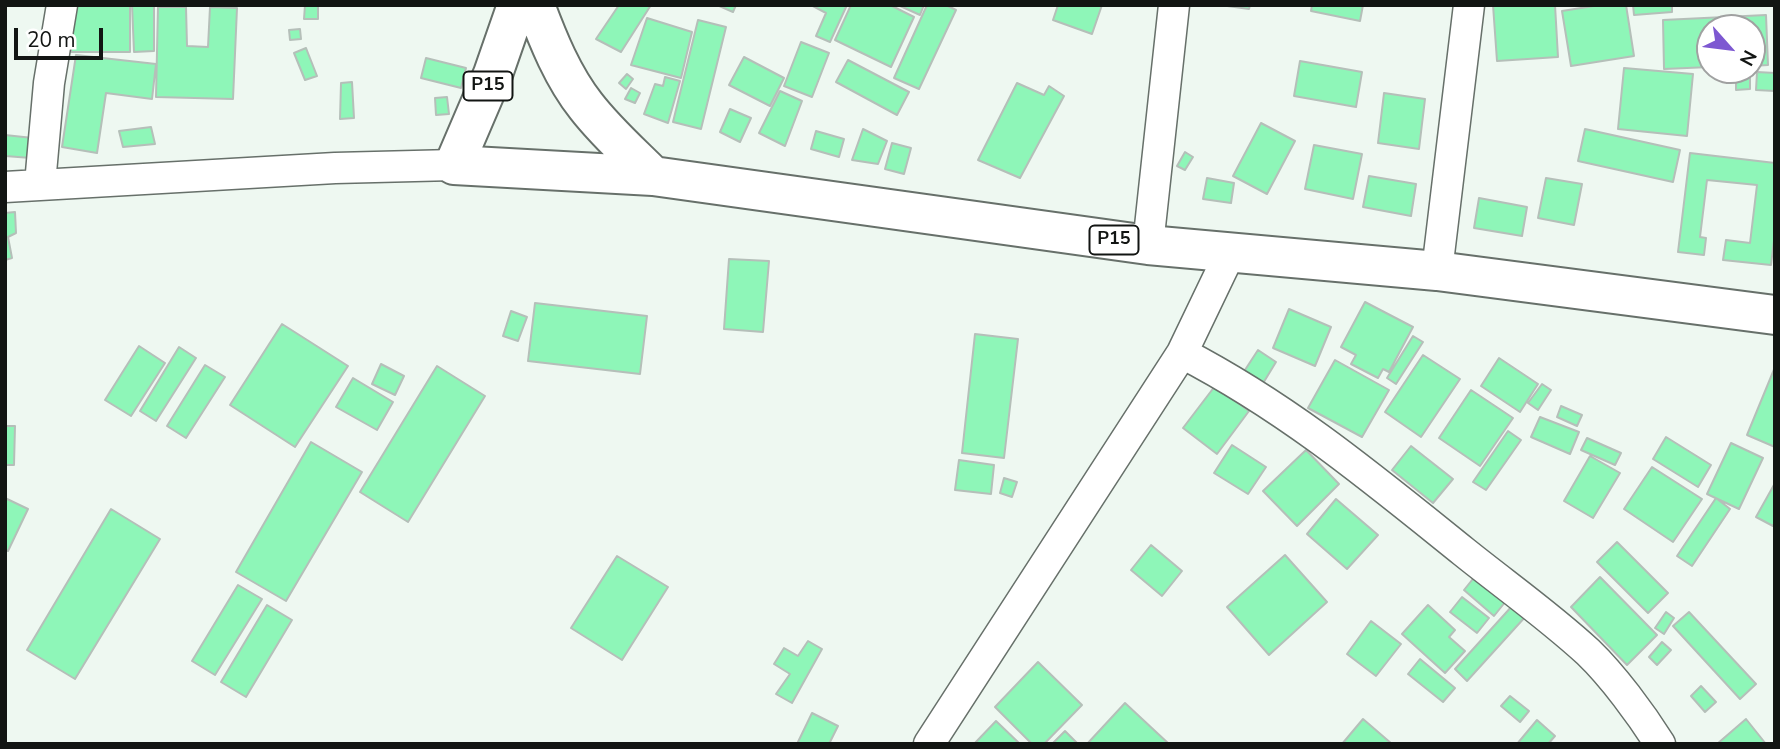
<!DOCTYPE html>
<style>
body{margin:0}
#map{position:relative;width:1780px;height:749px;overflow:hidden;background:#eef8f1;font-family:"Nunito Sans",sans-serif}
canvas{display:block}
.frame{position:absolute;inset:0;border:7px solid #121513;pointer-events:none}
.north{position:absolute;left:1696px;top:14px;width:70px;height:70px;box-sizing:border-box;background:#fff;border:2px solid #a0a1a1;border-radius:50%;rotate:118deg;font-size:19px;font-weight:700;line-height:28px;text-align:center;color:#121513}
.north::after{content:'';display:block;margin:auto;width:24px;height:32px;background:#7d58d1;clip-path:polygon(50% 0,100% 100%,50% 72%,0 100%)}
.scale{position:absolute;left:14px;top:28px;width:89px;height:32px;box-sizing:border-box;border:4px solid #121513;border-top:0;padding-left:9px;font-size:21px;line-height:24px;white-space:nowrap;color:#121513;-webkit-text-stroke:5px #fff;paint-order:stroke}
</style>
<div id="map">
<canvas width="1780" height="749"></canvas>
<div class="frame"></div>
<div class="north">N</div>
<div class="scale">20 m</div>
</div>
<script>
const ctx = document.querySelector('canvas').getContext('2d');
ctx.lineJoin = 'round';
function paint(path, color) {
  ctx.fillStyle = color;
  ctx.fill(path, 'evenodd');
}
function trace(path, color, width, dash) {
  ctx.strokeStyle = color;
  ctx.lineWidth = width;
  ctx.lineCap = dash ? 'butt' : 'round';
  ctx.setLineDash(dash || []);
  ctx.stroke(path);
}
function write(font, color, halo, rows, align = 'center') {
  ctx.font = font + ' "Nunito Sans",sans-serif';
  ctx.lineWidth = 5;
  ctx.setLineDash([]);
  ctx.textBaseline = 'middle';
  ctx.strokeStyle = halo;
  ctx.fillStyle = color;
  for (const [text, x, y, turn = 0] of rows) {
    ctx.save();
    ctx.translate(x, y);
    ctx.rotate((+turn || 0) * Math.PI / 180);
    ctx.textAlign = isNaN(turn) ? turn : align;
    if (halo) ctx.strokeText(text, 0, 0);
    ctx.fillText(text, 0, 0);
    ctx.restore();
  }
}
const building = new Path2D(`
 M70,5h60v47h-59z
 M132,5h22v46l-20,1z
 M305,5h13v14h-14z
 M619,5h32l-30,47 -25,-13z
 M717,5h19l-3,7z
 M811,5h36l-17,37 -14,-6 10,-23z
 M851,5h39l24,12 -23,50 -56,-27z
 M898,5h26l-4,10z
 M927,5h19l10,5 -37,79 -25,-11z
 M1058,5h44l-10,29 -39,-14z
 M1220,5h30l-1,4z
 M1312,5h51l-3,16 -49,-10z
 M1493,5h62l3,52 -61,4z
 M1600,5h26l8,51 -63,10 -9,-55z
 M1633,5h39v7l-38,3z
 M158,7h28l1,39 21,1 2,-40 27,1 -4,91 -77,-2z
 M1766,15l2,50 -16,1v-38h-42v39l-46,2 -1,-49z
 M647,18l45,14 -11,46 -50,-13z
 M698,20l28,7 -25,102 -28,-7z
 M300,29l1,10 -11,1 -1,-10z
 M801,42l28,11 -17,44 -28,-11z
 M306,48l11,28 -12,4 -11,-27z
 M76,55l80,9 -4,35 -46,-6 -9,60 -35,-6z
 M744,57l40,21 -14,28 -41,-21z
 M426,58l40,10 -5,20 -40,-10z
 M848,60l61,32 -12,23 -61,-33z
 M1300,61l62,11 -6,35 -62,-11z
 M1624,68l69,6 -6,62 -69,-7z
 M1736,70h14v19l-14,1z
 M1757,72l18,1v18l-19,-1z
 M627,74l6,5 -7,10 -7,-6z
 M665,77l15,4 -12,42 -24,-9 11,-30 8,2z
 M352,82l2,36 -14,1 1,-36z
 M1017,83l27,12 5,-9 15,10 -44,82 -42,-18z
 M631,88l9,5 -5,10 -10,-4z
 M780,91l22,10 -17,45 -26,-13z
 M1384,93l41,6 -6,50 -41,-6z
 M447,97l2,17 -13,1 -1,-17z
 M730,109l21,9 -11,24 -20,-10z
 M1261,123l34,18 -28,53 -34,-18z
 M151,127l4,17 -32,3 -4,-16z
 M863,129l24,12 -9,23 -26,-4z
 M1585,129l95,21 -7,32 -95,-21z
 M816,131l28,8 -5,18 -28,-8z
 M5,135l28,3 -2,20 -26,-2z
 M892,143l19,5 -7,26 -19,-5z
 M1314,145l48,9 -9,45 -48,-10z
 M1185,152l8,5 -8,13 -8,-4z
 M1690,153l85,10v69l-4,33 -48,-5 3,-20 24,3 7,-58 -50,-5 -7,57 6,1 -2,17 -26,-3z
 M1369,176l47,8 -5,32 -48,-9z
 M1207,178l27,5 -3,20 -28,-4z
 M1546,178l36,6 -8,41 -36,-7z
 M1479,198l48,9 -5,29 -48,-8z
 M15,212l1,21 -8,4 4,21 -7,2v-47z
 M729,259l40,2 -6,71 -39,-3z
 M1365,302l48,25 -24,45 -6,-3 -5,9 -27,-14 5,-9 -15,-8z
 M535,303l112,13 -7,58 -112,-13z
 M1289,309l42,18 -16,39 -42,-18z
 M511,311l16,6 -9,24 -15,-5z
 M282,324l66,42 -53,81 -65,-42z
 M975,334l43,5 -14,119 -42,-5z
 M1413,336l10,6 -27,42 -9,-6z
 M139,346l26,17 -34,53 -26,-16z
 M179,347l17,11 -40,63 -16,-10z
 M1258,350l18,12 -14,23 -19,-12z
 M1423,355l37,24 -39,58 -36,-25z
 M1499,358l39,26 -18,28 -39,-26z
 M1335,360l54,30 -27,47 -54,-29z
 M381,364l23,12 -9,19 -23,-11z
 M205,365l20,12 -39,61 -19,-12z
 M437,366l48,30 -77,126 -48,-30z
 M1775,367v80l-28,-12z
 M353,378l40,24 -16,28 -41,-23z
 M1542,384l9,6 -13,20 -10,-7z
 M1215,386l34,25 -32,43 -34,-26z
 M1471,390l42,28 -33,48 -41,-28z
 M1561,406l21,9 -5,11 -20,-9z
 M1540,417l39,15 -9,22 -39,-17z
 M5,426h10l-1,39h-9z
 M1508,431l13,9 -35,50 -13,-8z
 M1666,437l45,28 -13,22 -45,-28z
 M1587,438l34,15 -6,12 -34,-15z
 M311,442l51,30 -76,129 -50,-29z
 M1731,443l32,15 -24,51 -32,-15z
 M1232,445l34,22 -18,27 -34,-21z
 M1411,446l42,33 -20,24 -41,-33z
 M1306,450l33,34 -42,42 -34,-35z
 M1590,456l30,17 -27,45 -29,-17z
 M959,460l35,5 -3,29 -36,-4z
 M1652,467l50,32 -29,43 -49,-33z
 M1004,478l13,4 -5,15 -12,-4z
 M1775,483v39l-2,4 -17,-9z
 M5,498l23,11 -20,42 -3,-1z
 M1716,498l14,11 -38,57 -15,-10z
 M1336,499l42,36 -31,34 -40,-35z
 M111,509l49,30 -85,140 -48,-29z
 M1617,542l51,51 -20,20 -51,-51z
 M1151,545l31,26 -20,25 -31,-26z
 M1285,555l42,47 -58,53 -42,-48z
 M617,556l51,31 -46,73 -51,-32z
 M1476,575l30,26 -12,15 -30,-26z
 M1600,577l57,58 -30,30 -56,-58z
 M238,585l24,14 -47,76 -23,-14z
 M1462,597l27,21 -12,15 -27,-21z
 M267,605l25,15 -46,77 -25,-15z
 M1428,605l27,25 -6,7 16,14 -20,22 -43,-39z
 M1513,605l13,11 -59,65 -12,-12z
 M1666,612l8,6 -10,16 -9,-6z
 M1689,612l67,72 -16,15 -67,-73z
 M1371,621l30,23 -25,32 -29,-22z
 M808,641l14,8 -30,54 -16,-9 14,-20 -16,-10 10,-16 14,8z
 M1662,642l9,8 -14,15 -8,-8z
 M1420,659l35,29 -12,14 -35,-28z
 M1038,662l44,43 -38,39h-12l-37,-37z
 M1701,686l15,16 -11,10 -14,-16z
 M1510,696l19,15 -9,11 -19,-16z
 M1125,703l44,41h-82z
 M812,713l26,13 -9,18h-32z
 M1363,719l29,25h-50z
 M1746,719l20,25h-49z
 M1537,720l18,16 -7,8h-31z
 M996,721l24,23h-46z
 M1065,731l13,13h-26z`);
paint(building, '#8ef6b8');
trace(building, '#b5bfb9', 2);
const minor = new Path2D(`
 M40,184l9,-101 13,-78
 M5,187l330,-19 119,-3
 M1148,245l26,-240
 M1437,271l32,-266
 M1182,353c106,55 190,125 282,199 41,33 85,64 124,100 25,24 53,62 72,92
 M929,744l253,-391 49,-102`);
const major = new Path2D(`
 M517,5l-24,69 -39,91 199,11 495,69 289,26 338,44
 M535,5c13,35 28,72 51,101 20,26 44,47 67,70`);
trace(minor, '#67706a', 33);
trace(major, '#67706a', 42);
trace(minor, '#fff', 30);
trace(major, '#fff', 38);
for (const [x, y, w] of [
 [488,86,49],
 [1114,240,49]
]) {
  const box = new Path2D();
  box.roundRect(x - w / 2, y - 14.5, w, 29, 5);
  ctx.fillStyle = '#fff';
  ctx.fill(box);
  trace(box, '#121513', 2);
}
write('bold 18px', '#121513', null, [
 ["P15",488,86],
 ["P15",1114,240]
]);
</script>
